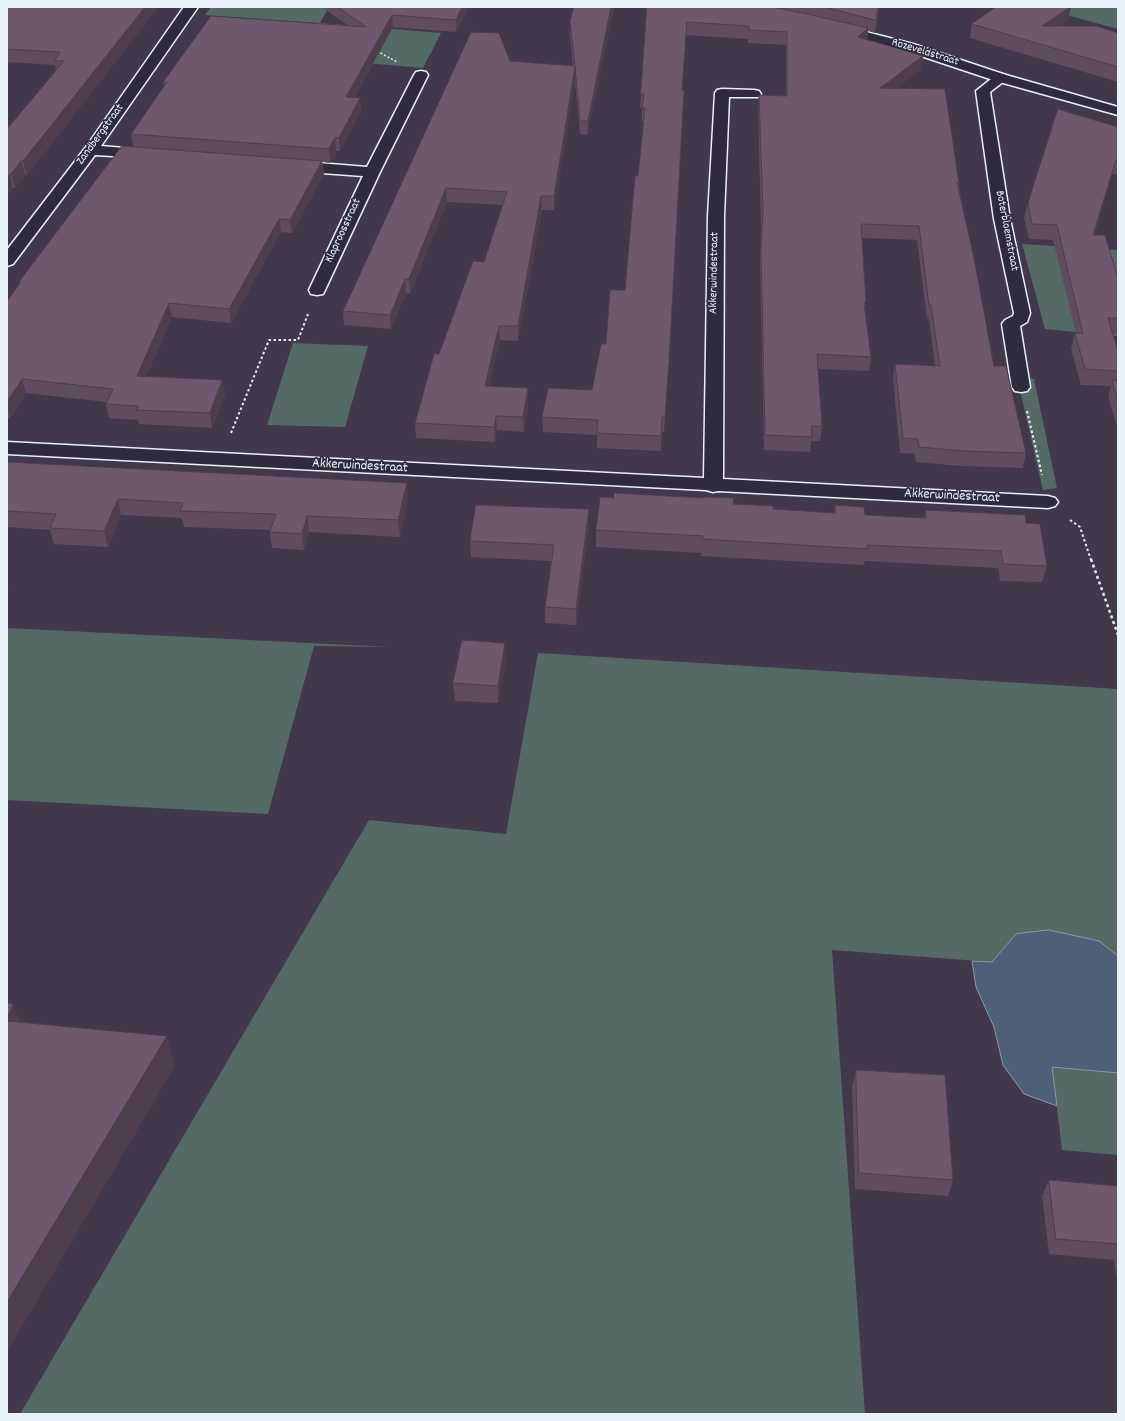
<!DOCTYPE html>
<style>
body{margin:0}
#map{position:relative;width:1125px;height:1421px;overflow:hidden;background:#42384b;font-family:Dekko,sans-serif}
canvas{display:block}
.frame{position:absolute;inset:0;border:8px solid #e8f1f8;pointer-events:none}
</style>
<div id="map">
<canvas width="1125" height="1421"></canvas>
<div class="frame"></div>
</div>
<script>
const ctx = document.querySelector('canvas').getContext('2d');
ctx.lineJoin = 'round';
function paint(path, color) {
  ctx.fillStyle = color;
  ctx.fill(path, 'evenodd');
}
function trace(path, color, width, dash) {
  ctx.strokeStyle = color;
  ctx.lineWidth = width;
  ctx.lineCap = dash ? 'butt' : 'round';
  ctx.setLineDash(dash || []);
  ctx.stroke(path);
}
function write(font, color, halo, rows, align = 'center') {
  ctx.font = font + ' Dekko,sans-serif';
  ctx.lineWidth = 3.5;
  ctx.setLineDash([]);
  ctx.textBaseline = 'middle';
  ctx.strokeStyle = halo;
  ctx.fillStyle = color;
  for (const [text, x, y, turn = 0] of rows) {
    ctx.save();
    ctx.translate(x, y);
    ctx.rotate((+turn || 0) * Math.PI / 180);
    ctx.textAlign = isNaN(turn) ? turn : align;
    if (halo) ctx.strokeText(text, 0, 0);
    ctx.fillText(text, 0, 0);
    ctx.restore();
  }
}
paint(new Path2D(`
 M211,7h118l-9,16 -115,-8z
 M1037,7h81v22z
 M320,23l121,10 -18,35 -127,-11z
 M1022,244l96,6v86l-73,-7z
 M293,343l75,3 -23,81 -78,-2z
 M1017,377l17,2 23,109 -14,2z
 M7,628l383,19 -76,-1 -46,168 -261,-14z
 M538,653l580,36v267l-19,-15 -83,-7 -24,28 -160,-12 33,464h-845l349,-594 137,14z
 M1052,1067l66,6v82l-56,-5z`), '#556a65');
const water = new Path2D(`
 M1049,930l50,11 19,15v117l-66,-6 5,39 -33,-12 -21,-29 -9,-38 -18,-40 -4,-26 20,1 24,-28z`);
paint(water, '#4d6077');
trace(water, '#8b9aab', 1);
const street = new Path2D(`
 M184,7h14l-97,139 47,4 5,1 2,3 -2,3 -5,1 -53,-3 -82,109 -6,2v-16l79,-103z
 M421,71l5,1 2,3 -48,97 -55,118 -2,4 -6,1 -6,-1 -2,-4 54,-114 -69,-5 -5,-2 -3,-3 3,-3 5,-2 73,6 47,-92 2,-3z
 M1001,74l5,1 2,3 -18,14 20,127 20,94 -3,9 -7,4 10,61 -3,4 -6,1 -6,-1 -3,-4 -10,-63 3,-4 8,-4 1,-3 -20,-94 -18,-128 20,-16z
 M722,89l32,1 5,1 2,3 -2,3h-30l-5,119 -1,263 325,17 7,2 3,4 -3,4 -7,2 -330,-17 -5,1 -7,-2 -699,-36v-12l697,36 4,-262 7,-123 2,-3z`);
const secondary = new Path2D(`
 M839,25l74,19 93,31 112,32v8l-122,-34 -93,-31 -69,-18 -2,-3 2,-3z`);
trace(street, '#e8f1f8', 3);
trace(secondary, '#e8f1f8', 3);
trace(new Path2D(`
 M377,51l20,11`), '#e8f1f8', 1.5, [2, 2]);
trace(new Path2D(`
 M1027,411l15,64
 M231,433l38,-93h29l10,-26
 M1070,520l10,7 11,33`), '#e8f1f8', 2, [2.5, 2.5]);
trace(new Path2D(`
 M1091,559l27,76`), '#e8f1f8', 2.5, [3, 3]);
paint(street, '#2f2a3d');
paint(secondary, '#2f2a3d');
paint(new Path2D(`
 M7,7h151l-131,168h-2l-10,13h-2l-6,8v-67l49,-59 -1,-5 -48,-3z
 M160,7h12v1z
 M322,7h147l-13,25 -63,-5 -39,71h6l1,13 -21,40h-4l-6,12 -8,-1 2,12 -32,59 -11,-1 -50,91 -59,-6 -26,60 76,3 3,15 -13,33 -73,-4 -1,-4 -29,-2 -3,-14 1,-2 -81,-9 -16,25h-3v-117l13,-17 -1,-2 114,-136 -2,-12 33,-48 -1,-4 184,-57z
 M614,7l-27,128 -7,-1 -5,-53 -21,129h-12l-24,131 -18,-1 -11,46 39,2v15l-4,29 -27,-2 -2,12 -79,-4 -1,-15 24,-69 45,-92 19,-57 -56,-3 -37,92 -4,-1 -15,36 -47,-4 -1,-14 167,-250 63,5 -3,-32v-13z
 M647,7h232l-4,26 -7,-2 -1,9 56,16 -2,14 -25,18 63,95v4l35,179 32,87 -3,15 -62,-2 -45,-4 -1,-8 -15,-1 -7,-75 2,-14 40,2 -6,-47h-2l-10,-79 -55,-2 4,64 -1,7 6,48 -2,14 -51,-2 4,57 -2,15h-9l-1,11 -46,-2 -4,-185 1,-39 -3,-118 1,-13 27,1v-51l-38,-2v-4l-62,-4 -4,55 -14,287 -4,55h-2l-1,19 -64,-3v-13l-54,-3 -1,-15 50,-27 33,-100 13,-114 6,-54h-2v-14h-2z
 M1068,20l-9,6 59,7v49l-148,-44 2,-14z
 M1118,127v48l-6,-1 -18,61 24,43v56h-5l5,17v78l-10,-32 3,-11 -30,-1 -10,-36 4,-16h1l-23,-93 -24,-1 -5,-21 4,-15z
 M7,462l401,38 -8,37 -91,-5 -5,18 -32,-2 -2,-16 1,-2 -87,-3 -2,-9 -61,-3 -13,32 -54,-3 -4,-14 -43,-3z
 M733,504l40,5 61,4 1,-8 30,10 59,3 2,-8 100,13 21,43 -5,16 -42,-1 -2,-13 -133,-7 -1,4 -163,-9v-3l-105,-6v-17z
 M589,525l-13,100 -31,-2v-16l6,-46 -80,-4 -1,-16z
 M506,660l-8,43 -43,-2 -2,-18z
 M856,1070l97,110 -5,16 -93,-7 -3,-102z
 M1049,1180l69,6v104l-4,-30 -65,-6 -7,-58z`), '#5f4c5e');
paint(new Path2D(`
 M145,7h13l-131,168 -4,-14z
 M462,7h7l-13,25v-12z
 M611,7h3l-27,128 1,-14z
 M1070,7h1l-3,13 -29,20 3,-14z
 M392,15l1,12 -46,83 -1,-13z
 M868,28l-1,13 -9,-4z
 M923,56l-2,14 -43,31 2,-13z
 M575,67v14l-21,129v-14z
 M684,90l-16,287 -4,55 1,-15z
 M360,98l1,13 -21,40 -1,-13z
 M335,137l1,14 -6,12 -1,-14z
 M1116,160l-4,14 -23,76 4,-15z
 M21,161l4,14 -10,13 -4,-14z
 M322,161l2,13 -32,59 -2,-13z
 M10,174l3,14 -6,8v-19z
 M446,188l1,14 -37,92 -1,-15z
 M541,196l1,14 -24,131v-15z
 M279,219l2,13 -50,91 -2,-14z
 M405,279l1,14 -15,36 -1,-14z
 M169,303l3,14 -32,74 -3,-15z
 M499,326l1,14 -14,61 -1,-15z
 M22,379l4,14 -16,25 -3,-11v-5z
 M222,380l3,15 -13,33 -2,-15z
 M528,388v15l-4,29 -1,-15z
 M496,416l1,14 -2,12 -1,-15z
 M407,483l1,17 -8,37 -2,-17z
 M118,499l3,16 -13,32 -4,-16z
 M589,509v16l-13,100v-16z
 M307,516l2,16 -5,18 -2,-16z
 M7,586l2,5 -2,3z
 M505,643l1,17 -8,43v-17z
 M13,1004l12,31 -18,-12v-4z
 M167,1036l8,30 -168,286v-50z`), '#4e3e4c');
const building = new Path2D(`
 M7,7h138l-122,154h-2l-10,13h-1l-3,3v-48l57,-68h-10l6,-9 -53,-3z
 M338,7h124l-6,13 -64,-5 -46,82 14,1 -21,40 -4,-1 -6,12 -198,-15 36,-52h-4l48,-66 155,11z
 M574,7h37l-23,114h-8l-5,-54 -21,129h-13l-23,130h-19l-14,60 43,2 -5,29 -27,-1 -2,11 -79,-4 19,-69h5l34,-93 11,1 23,-70 -61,-4 -37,91h-4l-15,36 -47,-4 128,-279 28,1 11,28 65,5 -5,-45z
 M647,7h124l32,6 65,15 -10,9 65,19 -43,32 65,1 14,94 -2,-1 17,76 20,108h12l20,87 -62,-2 -45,-4 -1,-8 -15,-1 -8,-74 45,2 -9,-61h-2l-10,-79 -58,-2 5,78 -2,1 7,54 -54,-3 5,72h-11l1,11 -47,-2 -4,-185 2,-39 -4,-116 28,1v-64l-38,-2v-4l-62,-4 -5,68h2l-15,272 -4,55h-3l-1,19 -64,-3 1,-13 -56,-3 6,-29 44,2 9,-46h5l4,-54h15l10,-114h3l7,-68h-3l2,-14h-3z
 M825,7h53l-2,13z
 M996,7h74l-28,19h54l22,7v34l-146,-43z
 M1058,109l60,18v33h-2l-23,75h12l13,43v40h-10l10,33v20l-33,-2 -10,-36 8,1 -26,-109 -25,-1 -4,-21z
 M122,146l200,15 -32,59 -11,-1 -50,90 -60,-6 -32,73 85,4 -12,33 -74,-3 2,-4 -32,-2 7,-15 -91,-10 -15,23v-101l14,-19h-2z
 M1112,380l6,1v18z
 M7,462l400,21 -9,37 -91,-4 -5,18 -32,-2 6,-18 -96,-3 3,-8 -65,-4 -14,32 -54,-3 6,-14 -49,-3z
 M614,493l90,5v-1l30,1 -1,6 40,2v3l62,4v-8l29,2 1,8 61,3v-8l99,5 1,8 14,1 7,42 -44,-2 -2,-13 -134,-6v4l-165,-10 1,-3 -107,-6 4,-33 14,1z
 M476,505l113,4 -13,100 -31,-2 9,-62 -84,-4z
 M462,640l43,3 -7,43 -45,-3z
 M7,1003l6,1 -6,15z
 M7,1021l160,15 -160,266z
 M856,1070l89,5 8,105 -94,-7z
 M1049,1180l69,6v58l-62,-5z`);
paint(building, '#6f586d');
trace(building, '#4e3e4c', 1);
write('12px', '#e8f1f8', '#2f2a3d', [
 ["Rozeveldstraat",925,53,17],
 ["Zandbergstraat",101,135,-54],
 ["Klaproosstraat",344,231,-65],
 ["Boterbloemstraat",1006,231,79],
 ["Akkerwindestraat",715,273,-89]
]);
write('14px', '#e8f1f8', '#2f2a3d', [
 ["Akkerwindestraat",360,467,3],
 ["Akkerwindestraat",952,497,3]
]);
</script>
